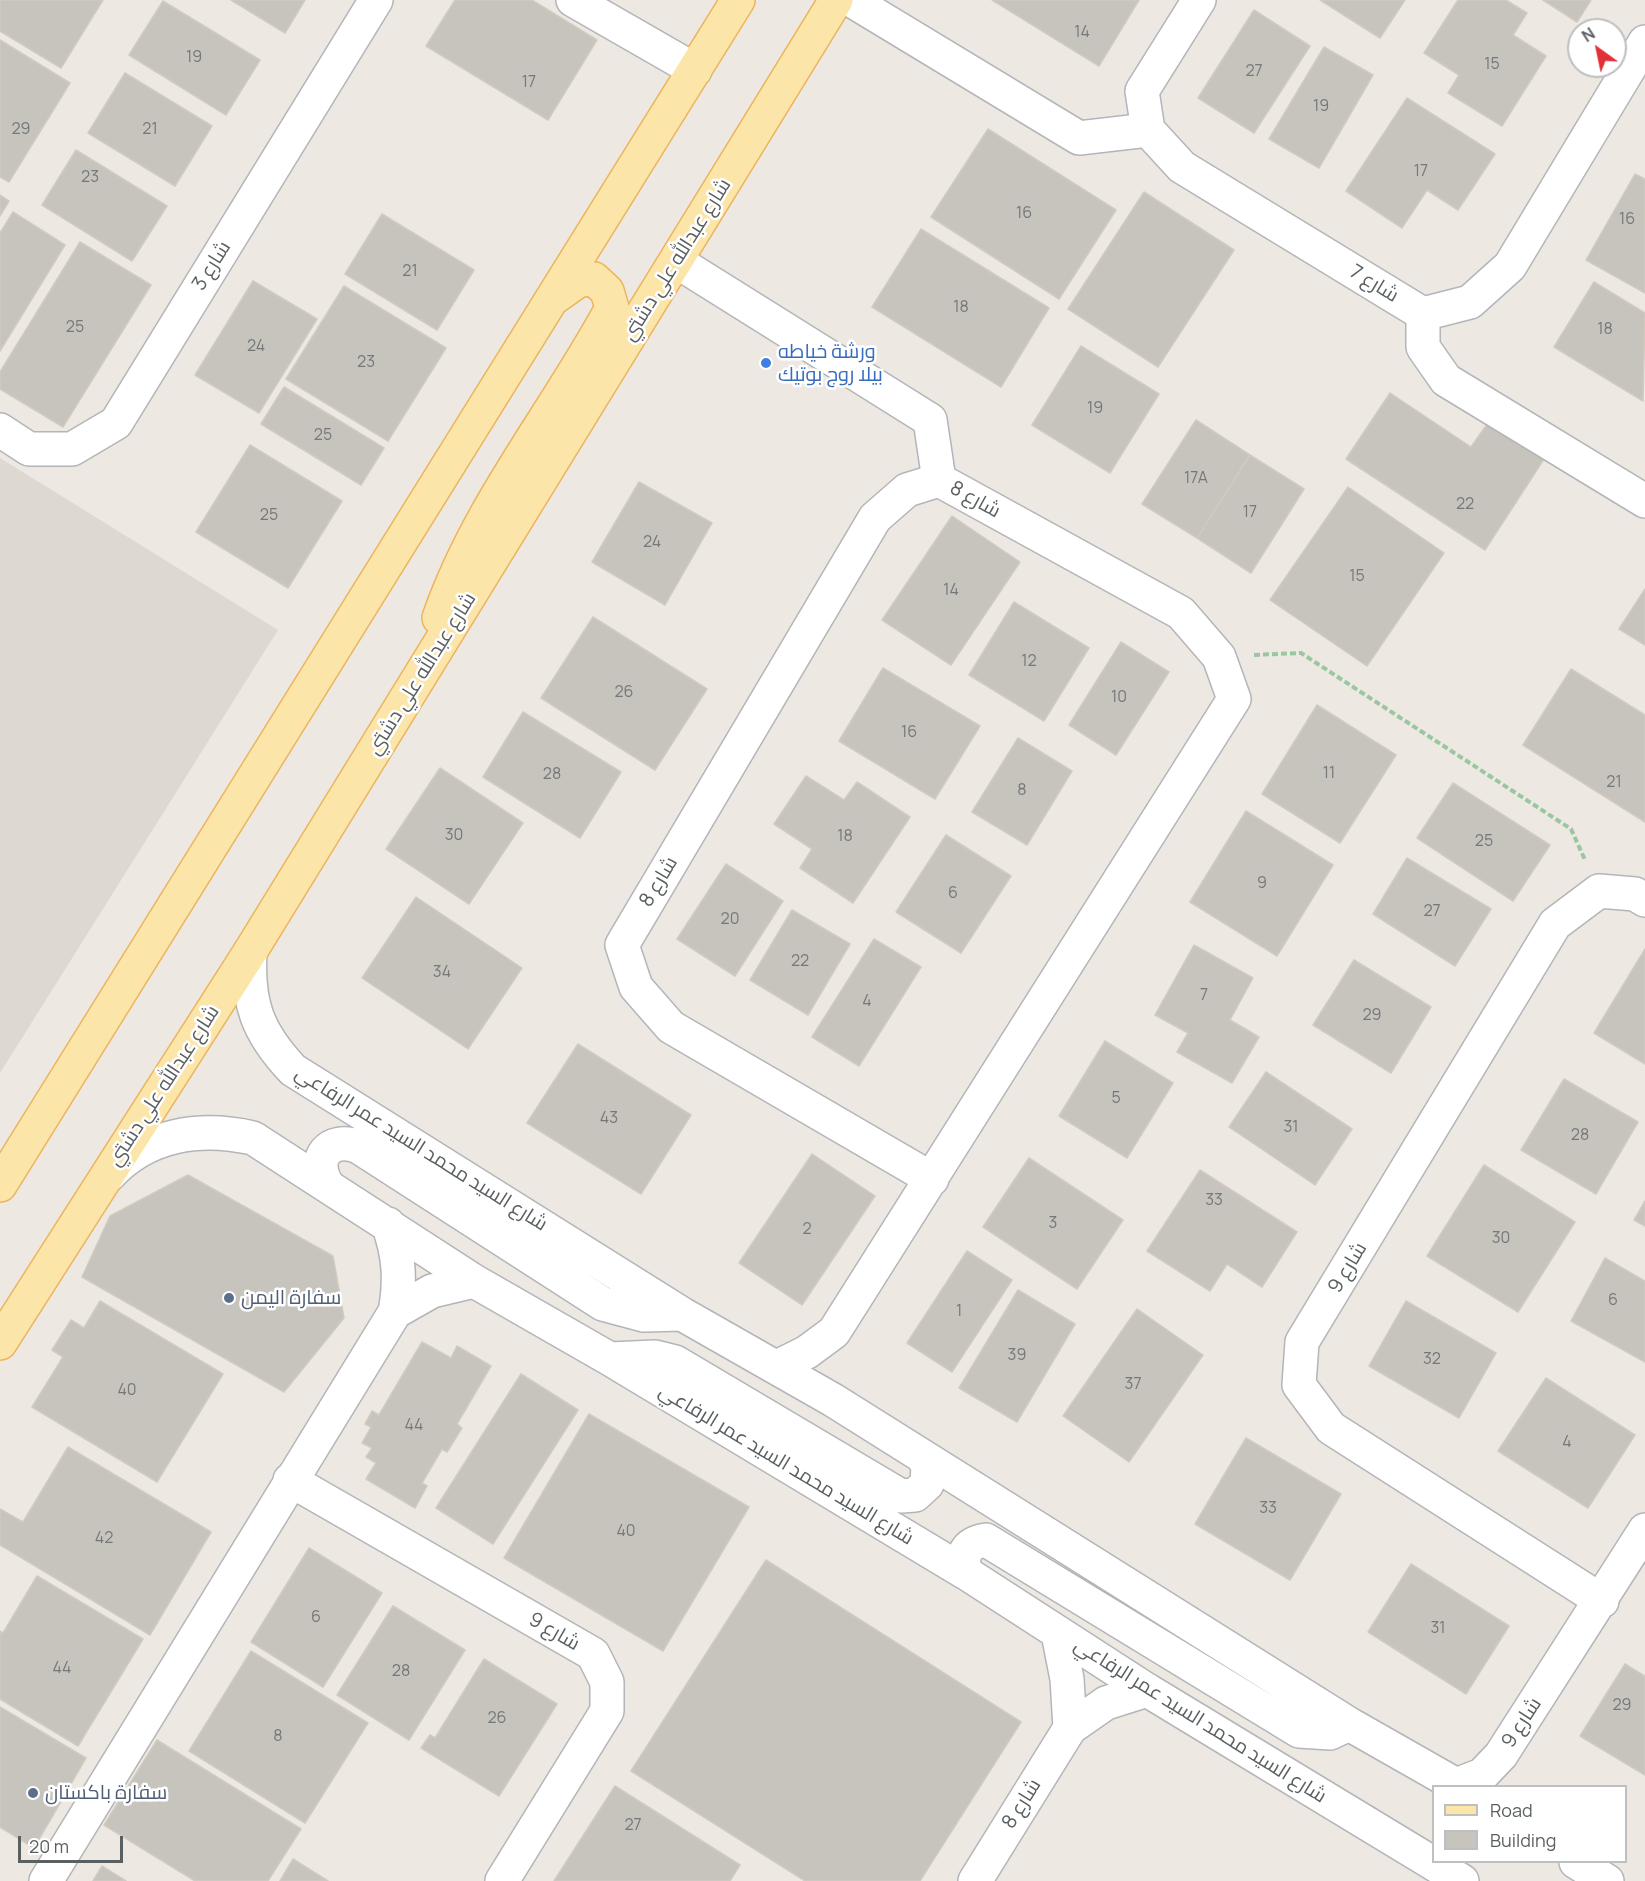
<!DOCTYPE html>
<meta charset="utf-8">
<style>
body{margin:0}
#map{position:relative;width:1645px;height:1881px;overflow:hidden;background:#ede9e2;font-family:Manrope,sans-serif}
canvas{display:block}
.legend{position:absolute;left:1432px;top:1785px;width:195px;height:78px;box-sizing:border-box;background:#fff;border:2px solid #bdbfc0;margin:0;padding:8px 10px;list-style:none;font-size:18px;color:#5a5f62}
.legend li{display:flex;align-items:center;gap:12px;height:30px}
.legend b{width:30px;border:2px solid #bdbfc0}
.north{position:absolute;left:1567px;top:18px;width:60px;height:60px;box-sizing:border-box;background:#fff;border:2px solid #bdbfc0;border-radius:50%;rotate:327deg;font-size:16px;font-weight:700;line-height:24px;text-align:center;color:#5a5f62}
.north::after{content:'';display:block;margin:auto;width:21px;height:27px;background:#e23237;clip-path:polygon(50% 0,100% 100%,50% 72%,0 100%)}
.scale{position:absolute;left:18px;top:1836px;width:105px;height:27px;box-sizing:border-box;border:3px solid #5a5f62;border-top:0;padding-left:8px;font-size:18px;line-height:21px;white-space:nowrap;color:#5a5f62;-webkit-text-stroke:4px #fff;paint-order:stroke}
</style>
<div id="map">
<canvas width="1645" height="1881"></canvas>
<ul class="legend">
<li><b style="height:8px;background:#fce5a8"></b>Road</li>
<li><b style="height:16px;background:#c7c4be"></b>Building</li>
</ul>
<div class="north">N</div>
<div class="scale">20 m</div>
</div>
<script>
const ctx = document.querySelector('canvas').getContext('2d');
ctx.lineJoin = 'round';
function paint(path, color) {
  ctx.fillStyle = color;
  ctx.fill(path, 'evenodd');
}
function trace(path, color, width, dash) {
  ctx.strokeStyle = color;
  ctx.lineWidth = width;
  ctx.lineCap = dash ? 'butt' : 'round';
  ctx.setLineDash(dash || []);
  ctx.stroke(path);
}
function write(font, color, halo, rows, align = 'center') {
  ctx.font = font + ' Manrope,Cairo,sans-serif';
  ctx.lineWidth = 5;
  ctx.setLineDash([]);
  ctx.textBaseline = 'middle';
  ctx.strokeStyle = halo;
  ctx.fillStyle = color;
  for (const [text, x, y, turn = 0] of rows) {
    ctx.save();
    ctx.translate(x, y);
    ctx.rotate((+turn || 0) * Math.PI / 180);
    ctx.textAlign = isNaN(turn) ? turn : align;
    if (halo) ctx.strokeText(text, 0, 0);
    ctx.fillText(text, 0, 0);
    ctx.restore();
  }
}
paint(new Path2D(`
 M0,458l278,172 -278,443z`), '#ddd8d0');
const building = new Path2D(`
 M0,0h103l-42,68 -61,-37z
 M231,0h74l-20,33z
 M455,0h77l65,40 -49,80 -122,-74z
 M992,0h147l-40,66z
 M1320,0h85l-25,38z
 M1458,0h48l21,13 -14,22 33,21 -44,70 -54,-33 11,-18 -35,-22z
 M1543,0h48l-14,22z
 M163,1l97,59 -34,55 -97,-60z
 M1254,10l56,36 -56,87 -56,-35z
 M0,40l70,43 -61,99 -9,-5z
 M1324,47l49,28 -54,93 -50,-29z
 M125,73l87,53 -37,60 -87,-53z
 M1407,98l88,56 -37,56 -31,-20 -25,38 -56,-37z
 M988,129l128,81 -57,89 -128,-82z
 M76,150l91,56 -35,55 -90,-56z
 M1635,174l10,5v114l-59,-33z
 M1144,192l90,58 -76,117 -90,-58z
 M0,195l9,6 -9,15z
 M13,212l52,33 -65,106v-118z
 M382,214l92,56 -37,60 -92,-56z
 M921,229l128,79 -48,79 -129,-80z
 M80,242l71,43 -88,142 -63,-38v-17z
 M253,281l64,38 -58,94 -64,-38z
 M1594,282l51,31 -2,88 -89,-54z
 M344,286l102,62 -58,93 -102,-62z
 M1081,346l78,48 -49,79 -78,-48z
 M284,387l100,61 -23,37 -100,-61z
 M1390,393l81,54 19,-27 56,36 -61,94 -139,-91z
 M1196,420l54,35 -53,83 -55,-34z
 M250,445l92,56 -54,87 -92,-56z
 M1250,455l54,34 -53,84 -54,-35z
 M639,482l73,41 -47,82 -73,-43z
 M1348,487l96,66 -77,113 -97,-66z
 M952,516l68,46 -69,103 -69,-45z
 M1645,589v56l-26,-16z
 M1014,602l75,46 -45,73 -75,-46z
 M593,617l114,72 -52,81 -114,-72z
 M1121,642l48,30 -53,83 -47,-30z
 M883,668l97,58 -45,73 -96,-58z
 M1571,669l74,46v107l-122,-77z
 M1317,705l79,50 -56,88 -78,-49z
 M523,712l98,60 -41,66 -97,-61z
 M1018,738l54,33 -45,74 -55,-33z
 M440,768l83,55 -54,81 -83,-55z
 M806,776l38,24 13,-18 53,35 -57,86 -53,-35 12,-19 -38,-25z
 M1453,783l97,62 -37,56 -96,-63z
 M1246,811l87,54 -56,91 -87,-54z
 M946,835l65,41 -50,77 -65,-41z
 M1407,858l84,51 -36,57 -82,-52z
 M726,864l57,37 -48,75 -58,-37z
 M416,897l106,71 -54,81 -106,-71z
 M792,910l58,34 -42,71 -58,-35z
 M874,939l47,28 -62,99 -47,-29z
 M1194,945l59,33 -23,42 29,17 -27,46 -55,-31 11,-19 -33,-18z
 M1645,949v115l-51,-31z
 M1354,960l77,47 -40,66 -78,-48z
 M1105,1041l68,42 -46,75 -68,-42z
 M578,1044l113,71 -50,79 -114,-71z
 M1266,1072l86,57 -37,56 -86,-58z
 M1564,1079l74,43 -42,72 -75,-44z
 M812,1154l63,42 -73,109 -63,-42z
 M1029,1158l94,62 -46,69 -94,-62z
 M1484,1165l91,57 -57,90 -91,-56z
 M1200,1170l97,62 -35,55 -35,-23 -17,27 -63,-40z
 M188,1175l145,81 11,62 -60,74 -202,-115 28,-61z
 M1645,1201v25l-11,-6z
 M967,1251l45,29 -60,92 -45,-29z
 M1605,1258l40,23v81l-74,-41z
 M1018,1290l57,34 -58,98 -58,-34z
 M100,1301l123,73 -66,108 -125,-75 31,-50 -11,-7 19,-30 13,8z
 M1406,1301l90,52 -37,65 -90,-52z
 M1137,1309l66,46 -74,107 -66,-46z
 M422,1342l29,16 6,-12 34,20 -34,58 5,4 -15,24 -5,-3 -20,34 5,3 -12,22 -49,-29 10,-16 -10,-6 6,-9 -10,-5 9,-16 -6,-3 7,-13 7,4z
 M521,1374l57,36 -85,134 -57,-36z
 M1546,1378l89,57 -47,73 -90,-57z
 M589,1414l160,93 -86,144 -159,-93z
 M1246,1438l95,56 -51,86 -95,-56z
 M68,1447l143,85 -61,103 -150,-90v-36l23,13z
 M309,1548l73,45 -59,94 -72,-45z
 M766,1560l255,162 -101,159h-115l-174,-110z
 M1411,1564l98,62 -43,68 -98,-62z
 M37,1576l106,63 -65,107 -78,-47v-68l3,2z
 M393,1606l72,44 -56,90 -72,-45z
 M251,1651l117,72 -63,100 -116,-72z
 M484,1659l73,45 -58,92 -78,-48 9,-13 5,3z
 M1625,1664l20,12v99l-65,-39z
 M0,1707l86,51 -52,90 -34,-21z
 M157,1740l144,89 -33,52h-73l-91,-56z
 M615,1786l125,79 -10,16h-176z
 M293,1859l35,22h-48z
 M102,1866l24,15h-33z`);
paint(building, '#c7c4be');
trace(building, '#d1cac1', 1.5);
const minor = new Path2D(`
 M573,0l122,70
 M851,0l228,138 69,-8
 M1199,0l-57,91 6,39 34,37 241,147 47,-12 40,-36 135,-224
 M676,261l254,159 9,60
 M1423,314v33l23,33 199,121
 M0,430l29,19h43l44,-26 260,-423
 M250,952c-3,51 7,80 43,118l389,244 151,86 516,324 109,62
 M109,1175c38,-41 91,-49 144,-37l221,143 136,78 356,214 181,117 315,191
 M328,1186c-18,-27 1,-51 31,-39l244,157 41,11 38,-1
 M395,1312l37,-21 42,-10
 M610,1359l45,-2 20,5 226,134 14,-1 12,-11 1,-18 -4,-7
 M777,1367l30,-15 27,-20 400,-633 -15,-42 -38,-44 -242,-133 -32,10 -32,28 -253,427 14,42 35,40 261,152
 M290,1480l303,174 14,28v29l-105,170
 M966,1573c-6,-18 0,-30 20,-33l313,191 31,2 19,-9
 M1602,1601l-271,-173 -32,-43 3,-43 253,-418 44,-33 36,3 10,6
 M1058,1633l9,46 3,49
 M1456,1785l26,-10 19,-20 144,-225
 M1576,1862l31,19
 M46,1881l349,-569c6,-32 4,-58 -7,-88
 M975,1881l95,-153 36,-25 41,-13`);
const major = new Path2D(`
 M439,618c39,-113 117,-206 173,-310l-5,-17 -13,-12 -15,1 -24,17
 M0,1185l738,-1185
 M0,1343l250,-391 586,-952`);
trace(minor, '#b3b5b9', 36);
trace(major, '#ecb45c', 36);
trace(new Path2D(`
 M1254,655l47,-2 270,176 14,31`), '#9ac7a1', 4, [6, 3]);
trace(minor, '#fff', 33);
trace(major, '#fce5a8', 33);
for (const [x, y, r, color] of [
 [766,363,6,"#3f7fe0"],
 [229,1298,6,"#5c6f8a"],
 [33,1793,6,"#5c6f8a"]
]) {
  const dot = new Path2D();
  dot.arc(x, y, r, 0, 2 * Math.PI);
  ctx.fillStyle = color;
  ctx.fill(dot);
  trace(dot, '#fff', 2);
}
write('16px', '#757879', null, [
 ["14",1082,33],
 ["19",194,58],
 ["15",1492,65],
 ["27",1254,72],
 ["17",529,83],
 ["19",1321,107],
 ["29",21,130],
 ["21",150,130],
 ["17",1421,172],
 ["23",90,178],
 ["16",1024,214],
 ["16",1627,220],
 ["21",410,272],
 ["18",961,308],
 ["25",75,328],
 ["18",1605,330],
 ["24",256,347],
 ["23",366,363],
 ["19",1095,409],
 ["25",323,436],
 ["17A",1196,479],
 ["22",1465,505],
 ["17",1250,513],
 ["25",269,516],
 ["24",652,543],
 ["15",1357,577],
 ["14",951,591],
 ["12",1029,662],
 ["26",624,693],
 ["10",1119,698],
 ["16",909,733],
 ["11",1329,774],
 ["28",552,775],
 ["21",1614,783],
 ["8",1022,791],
 ["30",454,836],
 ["18",845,837],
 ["25",1484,842],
 ["9",1262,884],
 ["6",953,894],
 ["27",1432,912],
 ["20",730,920],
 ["22",800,962],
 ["34",442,973],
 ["7",1204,996],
 ["4",867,1002],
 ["29",1372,1016],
 ["5",1116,1099],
 ["43",609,1119],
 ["31",1291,1128],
 ["28",1580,1136],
 ["33",1214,1201],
 ["3",1053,1224],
 ["2",807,1230],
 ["30",1501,1239],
 ["6",1613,1301],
 ["1",959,1312],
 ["39",1017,1356],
 ["32",1432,1360],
 ["37",1133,1385],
 ["40",127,1391],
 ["44",414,1426],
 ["4",1567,1443],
 ["33",1268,1509],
 ["40",626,1532],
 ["42",104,1539],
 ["6",316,1618],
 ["31",1438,1629],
 ["44",62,1669],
 ["28",401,1672],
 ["29",1622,1706],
 ["26",497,1719],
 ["8",278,1737],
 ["27",633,1826]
]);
write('20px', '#5a5f62', '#fff', [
 ["شارع عبدالله علي دشتي",677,260,-58],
 ["شارع 3",212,266,-58],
 ["شارع 7",1374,284,31],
 ["شارع 8",975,500,29],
 ["شارع عبدالله علي دشتي",422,674,-58],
 ["شارع 8",659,882,-59],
 ["شارع عبدالله علي دشتي",164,1086,-57],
 ["شارع السيد محمد السيد عمر الرفاعي",421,1149,32],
 ["شارع 9",1348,1268,-59],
 ["شارع السيد محمد السيد عمر الرفاعي",786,1465,31],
 ["شارع 9",554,1632,30],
 ["شارع السيد محمد السيد عمر الرفاعي",1200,1721,32],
 ["شارع 9",1522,1723,-57],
 ["شارع 8",1022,1804,-58]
]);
write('20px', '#366cbe', '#fff', [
 ["ورشة خياطه",778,352],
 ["بيلا روج بوتيك",778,375]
], 'left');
write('20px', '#4e5e75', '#fff', [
 ["سفارة اليمن",241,1298],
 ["سفارة باكستان",45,1793]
], 'left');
</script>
